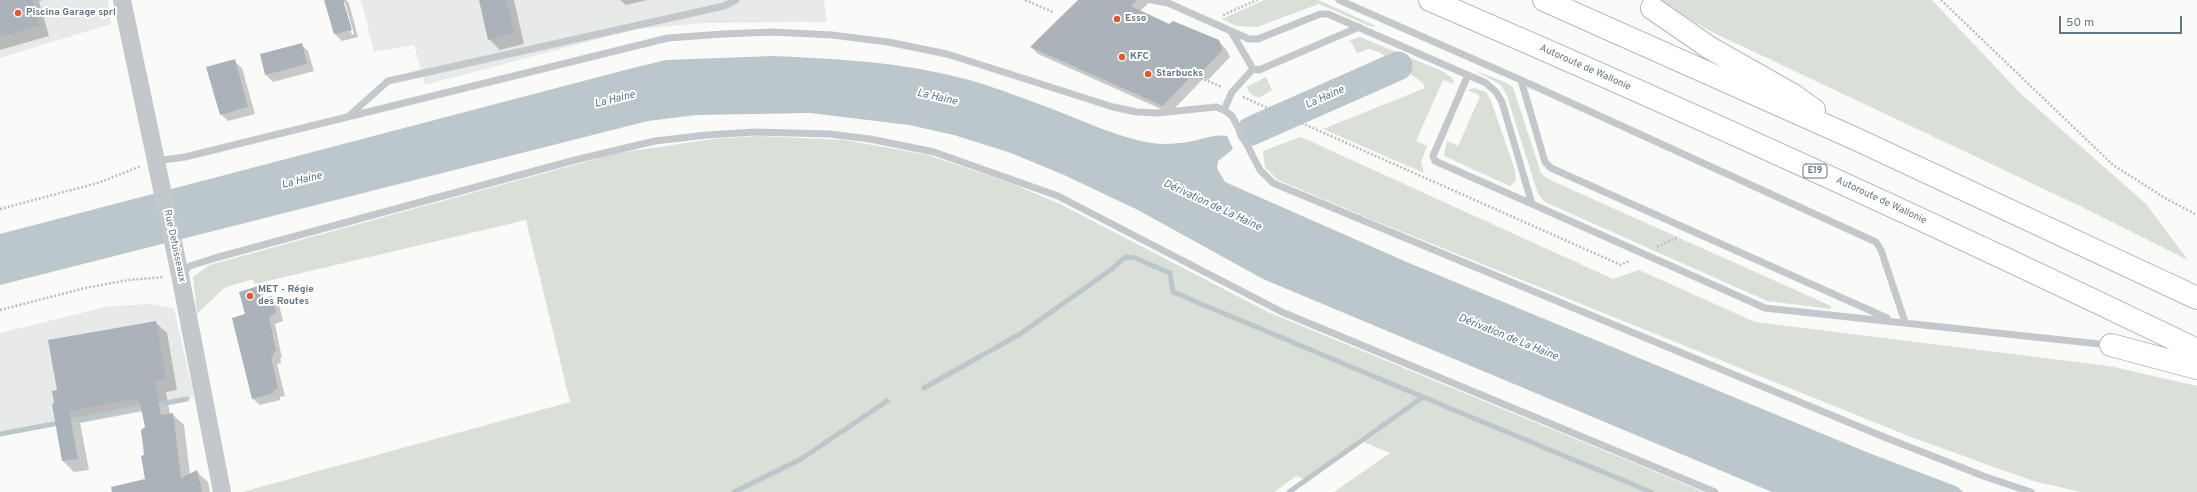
<!DOCTYPE html>
<meta charset="utf-8">
<style>
body{margin:0}
#map{position:relative;width:2197px;height:492px;overflow:hidden;background:#fafaf8;font-family:Overpass,sans-serif}
canvas{display:block}
.scale{position:absolute;left:2059px;top:16px;width:123px;height:18px;box-sizing:border-box;border:2px solid #657683;border-top:0;padding-left:5px;font-size:12px;line-height:14px;white-space:nowrap;color:#657683;-webkit-text-stroke:3px #fff;paint-order:stroke}
</style>
<div id="map">
<canvas width="2197" height="492"></canvas>
<div class="scale">50 m</div>
</div>
<script>
const ctx = document.querySelector('canvas').getContext('2d');
ctx.lineJoin = 'round';
function paint(path, color) {
  ctx.fillStyle = color;
  ctx.fill(path, 'evenodd');
}
function trace(path, color, width, dash) {
  ctx.strokeStyle = color;
  ctx.lineWidth = width;
  ctx.lineCap = dash ? 'butt' : 'round';
  ctx.setLineDash(dash || []);
  ctx.stroke(path);
}
function write(font, color, halo, rows, align = 'center') {
  ctx.font = font + ' Overpass,sans-serif';
  ctx.lineWidth = 4;
  ctx.setLineDash([]);
  ctx.textBaseline = 'middle';
  ctx.strokeStyle = halo;
  ctx.fillStyle = color;
  for (const [text, x, y, turn = 0] of rows) {
    ctx.save();
    ctx.translate(x, y);
    ctx.rotate((+turn || 0) * Math.PI / 180);
    ctx.textAlign = isNaN(turn) ? turn : align;
    if (halo) ctx.strokeText(text, 0, 0);
    ctx.fillText(text, 0, 0);
    ctx.restore();
  }
}
paint(new Path2D(`
 M0,0h108l3,24 -111,34z
 M361,0h463l3,22 -123,1 -68,6 -211,56 -11,-40 -40,7z
 M150,304l24,4 20,89 -194,37v-101l110,-27z`), '#e8e9e9');
paint(new Path2D(`
 M1264,0h54l58,26 -4,1 -53,-23 -62,23 -21,-1 -14,-7z
 M1660,0h272l88,93 126,111 42,56 -108,-54 -368,-174 -42,-24z
 M1360,37l82,34 10,7 2,6 -11,-4 -27,61 11,5 -6,16 3,11 -101,-44 102,-41 -2,-5 -44,-31 -10,-3 -12,4 -7,-13z
 M1474,70l30,12 9,5 26,80 2,6 7,6 283,127v3l-64,-8 -222,-99 -7,-8 -31,-98 -6,-11z
 M1266,77l6,13 -13,8 -8,-4 -5,-7z
 M1474,88l12,4 5,9 24,69 1,11 -6,5 -66,-30 3,-15 11,5 22,-50 -12,-6z
 M758,136l86,4 40,7 44,8 85,29 47,20 208,108 436,180h-370l56,-39 -29,-12 -55,39 -10,-4 -22,16h-1032l328,-90 -44,-182 -271,64 -2,-5 -29,9 -27,26 -4,-37 16,-12 409,-112 95,-14z
 M1301,137l312,142 26,-9 116,52 354,44 88,20v106h-116l-48,-11 -122,-44 -543,-219 -90,-38 -13,-13 -2,-16z`), '#dadfd7');
paint(new Path2D(`
 M773,56c71,3 142,7 210,28 26,9 52,18 77,28 28,11 56,24 86,30 14,3 29,2 42,0 14,-2 25,-8 39,-6l6,13 -15,12 -1,7 8,14 184,81 460,190 89,34 5,5h-191l-509,-213 -125,-69 -74,-35 -53,-22 -57,-18 -45,-10 -99,-12 -114,2 -48,6 -648,164v-51l629,-165 37,-9z`), '#bbc7cb');
paint(new Path2D(`
 M0,0h43l-4,1 10,35 -49,14z
 M325,0h21l3,3 9,34 -16,4 -7,-7zM343,3h2l9,31 -2,1z
 M480,0h34l10,44 -24,6 -11,-11z
 M620,0h27l-21,5z
 M1079,0h73l-12,11 29,14 49,16 8,8 4,8 -22,23 -4,-2 -34,35 -132,-59 -7,-7z
 M301,44l7,7 6,20 -41,11 -7,-7 -5,-20z
 M234,61l8,7 13,46 -27,7 -7,-7z
 M257,287l7,8 1,4 7,-2 7,8 4,16 -8,3 7,34h-2l1,5 -4,1 8,32 -5,1v3l-20,5 -8,-7 -6,-83z
 M155,322l12,11 10,57 -11,2 4,22h2l12,11 6,50 6,-4 12,11 2,10h-73l9,-12v-53l-3,-16 -63,12 9,47 -15,2 -11,-11 -8,-57 3,-13z`), '#0003');
trace(new Path2D(`
 M924,388l96,-54 92,-65 13,-12 10,1 35,15 3,19 250,105
 M0,434l187,-35
 M734,492l67,-33 86,-58
 M1289,492l134,-95 228,95`), '#bbc7cb', 5);
trace(new Path2D(`
 M1251,131l147,-65`), '#bbc7cb', 29);
paint(new Path2D(`
 M0,0h32l7,25 -39,12z
 M324,0h19l9,30 -18,4z
 M479,0h27l8,33 -26,7z
 M1078,0h59l-6,6 38,18 4,-3 46,19 4,10 -23,23 -4,-2 -33,35 -133,-59z
 M302,43l5,21 -42,11 -5,-21z
 M235,59l13,48 -28,8 -14,-48z
 M258,286l3,13 11,-3 4,17 -7,4 7,34 -3,1 1,4 -3,1 7,32 -5,1 1,3 -22,6 -20,-81 13,-4 -6,-22z
 M156,321l10,58 -11,2 6,34 12,-2 8,65 16,-8 5,22h-90l-1,-5 34,-8 -4,-23 3,-1 -3,-25 4,-3 -6,-29 -70,13 9,48 -16,2 -10,-57 2,-1 -2,-12 5,-1 -9,-50z`), '#aab3b9');
const motorway = new Path2D(`
 M1430,0c258,111 514,228 767,350
 M1544,0l312,139 341,159
 M1652,8l58,40 83,47 21,15
 M2111,345l86,23`);
trace(motorway, '#b4b9bd', 24);
trace(new Path2D(`
 M1025,0l28,12
 M1941,0l172,165 52,33 32,17
 M1223,15l34,-15
 M1193,75l29,12
 M1243,97l378,168 8,-4
 M0,209l98,-26 43,-17
 M1657,247l21,-10
 M0,310l85,-22 43,-8 36,-3`), '#bbbfc2', 2.5, [2, 2]);
trace(new Path2D(`
 M1151,0l17,3 81,36h9l62,-25h8l158,69 10,9 6,10 30,102 233,104 344,37
 M1339,0l182,80 355,162 5,8 24,72
 M1232,33l21,36 6,1 100,-43
 M1468,75l-35,81 2,5 97,43
 M1521,80l24,82 6,6 336,150
 M1224,110l8,-18 21,-23
 M350,115l38,-34 336,-75 12,-6
 M156,161l29,-4 483,-119 55,-4 50,-2 59,3 56,7 59,12 166,53 24,5 20,1 59,-6 8,3 8,6 28,54 13,13 611,254 102,40 45,15
 M181,274l9,-8 25,-8 360,-98 80,-19 52,-6 48,-3 74,2 41,5 64,13 124,44 224,116 433,180`), '#c3c8cc', 7);
trace(new Path2D(`
 M122,0l58,275 42,217`), '#c3c8cc', 18);
trace(motorway, '#fff', 22);
for (const [x, y, r, color] of [
 [18,13,4,"#e4572e"],
 [1117,19,4,"#e4572e"],
 [1122,57,4,"#e4572e"],
 [1148,74,4,"#e4572e"],
 [250,296,4,"#e4572e"]
]) {
  const dot = new Path2D();
  dot.arc(x, y, r, 0, 2 * Math.PI);
  ctx.fillStyle = color;
  ctx.fill(dot);
  trace(dot, '#fff', 1.5);
}
for (const [x, y, w] of [
 [1815,171,24]
]) {
  const box = new Path2D();
  box.roundRect(x - w / 2, y - 7, w, 14, 3);
  ctx.fillStyle = '#fff';
  ctx.fill(box);
  trace(box, '#657683', 1);
}
write('bold 9px', '#657683', null, [
 ["E19",1815,171]
]);
write('bold 10px', '#657683', '#fff', [
 ["Piscina Garage sprl",26,13],
 ["Esso",1125,19],
 ["KFC",1130,57],
 ["Starbucks",1156,74],
 ["MET - Régie",258,290],
 ["des Routes",258,302]
], 'left');
write('10px', '#657683', '#fff', [
 ["Autoroute de Wallonie",1585,68,24],
 ["Autoroute de Wallonie",1881,201,25],
 ["Rue Defuisseaux",174,246,78]
]);
write('italic 11px', '#60757c', '#fff', [
 ["La Haine",937,98,13],
 ["La Haine",1325,98,-24],
 ["La Haine",615,100,-14],
 ["La Haine",302,181,-14],
 ["Dérivation de La Haine",1212,206,25],
 ["Dérivation de La Haine",1508,338,22]
]);
</script>
